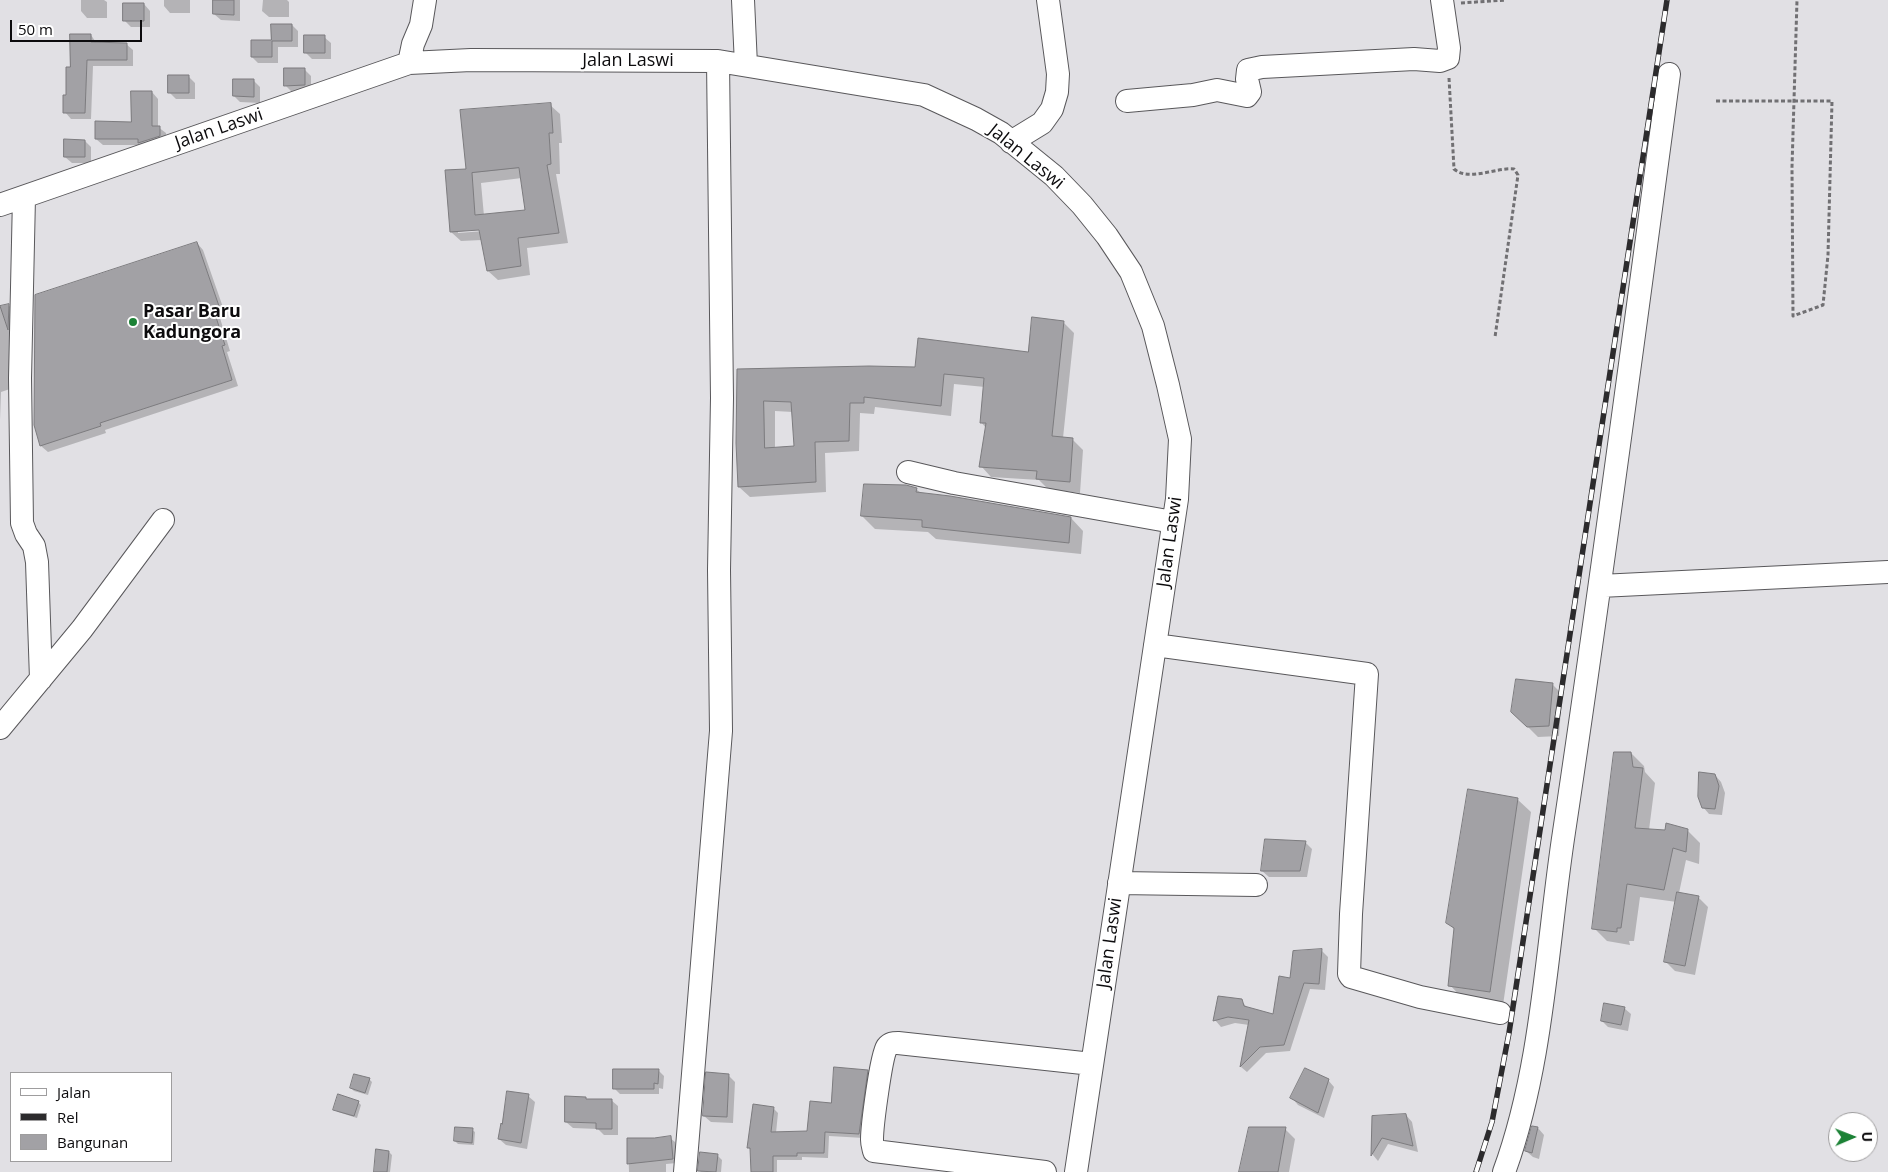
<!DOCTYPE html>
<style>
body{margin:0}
#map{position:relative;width:1888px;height:1172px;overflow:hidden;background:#e1e0e4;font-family:"Open Sans",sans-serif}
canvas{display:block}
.legend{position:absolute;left:10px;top:1072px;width:162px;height:90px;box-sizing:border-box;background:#fff;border:1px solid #9e9d9e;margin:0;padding:6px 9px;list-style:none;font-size:15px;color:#0c0b0d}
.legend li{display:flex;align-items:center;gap:10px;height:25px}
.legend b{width:25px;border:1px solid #9e9d9e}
.north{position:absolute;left:1828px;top:1112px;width:50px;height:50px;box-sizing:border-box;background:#fff;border:1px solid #9e9d9e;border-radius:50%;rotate:89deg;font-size:14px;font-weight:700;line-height:20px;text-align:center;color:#0c0b0d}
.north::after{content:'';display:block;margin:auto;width:18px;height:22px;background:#1c8236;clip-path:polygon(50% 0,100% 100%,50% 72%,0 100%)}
.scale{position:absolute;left:10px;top:20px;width:132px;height:22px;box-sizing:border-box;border:2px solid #0c0b0d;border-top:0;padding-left:6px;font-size:15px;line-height:18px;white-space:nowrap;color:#0c0b0d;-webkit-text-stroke:4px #fff;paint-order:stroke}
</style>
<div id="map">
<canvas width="1888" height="1172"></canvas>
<ul class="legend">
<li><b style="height:6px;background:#fff"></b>Jalan</li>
<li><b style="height:6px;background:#2c2b2d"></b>Rel</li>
<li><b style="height:14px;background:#a2a1a5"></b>Bangunan</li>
</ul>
<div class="north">U</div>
<div class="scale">50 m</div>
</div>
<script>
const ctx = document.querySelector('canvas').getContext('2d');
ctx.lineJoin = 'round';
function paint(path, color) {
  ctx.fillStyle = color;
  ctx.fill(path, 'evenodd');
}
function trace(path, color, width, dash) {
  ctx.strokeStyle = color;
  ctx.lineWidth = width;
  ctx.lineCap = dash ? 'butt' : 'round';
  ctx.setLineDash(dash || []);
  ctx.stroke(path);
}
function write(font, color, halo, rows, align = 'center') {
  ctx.font = font + ' "Open Sans",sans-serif';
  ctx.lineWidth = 4;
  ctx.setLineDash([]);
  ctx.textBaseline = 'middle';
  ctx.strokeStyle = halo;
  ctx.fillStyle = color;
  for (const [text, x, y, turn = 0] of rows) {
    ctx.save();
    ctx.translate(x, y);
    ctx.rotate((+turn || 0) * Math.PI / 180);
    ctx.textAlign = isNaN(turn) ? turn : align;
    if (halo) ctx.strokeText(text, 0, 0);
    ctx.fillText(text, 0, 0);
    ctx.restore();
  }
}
paint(new Path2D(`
 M81,0h23l3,2v16h-20l-6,-7z
 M164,0h26v13h-20l-6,-7z
 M214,0h26v21l-19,-1 -7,-6z
 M263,0h24l2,2v15h-20l-7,-6z
 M144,4l6,7v16h-19l-7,-7z
 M272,25h20l6,6v16h-20v16h-20l-6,-6v-16h20z
 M91,35l6,9h29l7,6v16h-40l-2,53h-20l-6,-7 6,-43z
 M324,37l7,6v16h-19l-7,-7z
 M305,70l6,6v15l-19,1 -7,-7z
 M189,77l6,6v16h-19l-7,-7z
 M254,81l6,6v16l-20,-1 -6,-6z
 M152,92l6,7v28l8,6v9l-24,3h-39l-7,-6 36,-16z
 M550,105l10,9 2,29h-3l1,31h-4l12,69 -41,5 3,27 -32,5 -10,-9 -6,-31 -21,1 -10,-9 16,-62zM522,178l4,33 -42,5 -3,-33zM485,228v3l-27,2v-3z
 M85,141l6,6v16h-19l-7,-6z
 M197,243l6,7 23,66 -6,2 10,33 -3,1 11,34 -133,44 1,3 -58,19 -7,-6 -6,-21z
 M8,305l7,6 -2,77 -12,4 -1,28v-112z
 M1063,322l11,11 -11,105 9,1 11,11 -3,43 -32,-4 -9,-9 -48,-3 -10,-11 5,-38 -5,-6 4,-35 -31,-3 -3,32 -76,-9 -1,7 -14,-1 -1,38 -34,2 1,39 -76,5 -11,-10 -1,-116 178,-3 113,-14zM775,411l18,1 2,35 -20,2z
 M916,489l5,4 150,25 12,13 -2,23 -145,-15 -8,-7 -53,-3 -13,-13z
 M1552,684l10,10 -3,42 -21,1 -15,-15z
 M1631,753l13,13 1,6 10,11 -6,47h38l13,13 -1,21 -13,-4 -7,33 19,4 10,10 -13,68 -20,-4 -10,-10 12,-59 -37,-5 -6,44h-5l1,4 -23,-4 -13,-13z
 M1715,775l6,7 4,11 -3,22 -13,-1 -6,-7z
 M1517,799l14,13 -28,193 -40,-6 -13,-14 5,-55 -8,-8z
 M1305,842l7,7 -5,28h-38l-7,-6z
 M1321,950l7,7 -3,33 -15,-1 -20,62 -24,2 -19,19 -6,-5 8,-42 -14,-2 -14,4 -6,-7 26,-20 7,9 26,6 17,-35z
 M1624,1008l7,6 -3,17 -20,-4 -6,-6z
 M658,1070l6,6 -1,13 -4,-1v6h-39l-6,-6z
 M867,1071l5,5 -8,62 -35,-2 -1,22 -26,-1v3h-25v12h-25l-1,-22 -2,-2 24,-40 5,5 -2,20 32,-1 24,-27z
 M728,1075l7,7 -2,41 -22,-1 -7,-6z
 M369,1079l3,3 -4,13 -14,-4 -3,-3z
 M1328,1080l6,7 -10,31 -26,-13 -6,-7z
 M528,1096l7,6 -8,47 -21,-4 -7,-6z
 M585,1098l2,2h24l7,6v29h-14l-6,-6 -25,-1 -7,-6z
 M358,1102l3,3 -4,13 -19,-6 -3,-2z
 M1406,1115l6,7 6,30 -30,-8 -10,17 -5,-6v-38z
 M1538,1128l6,7 -5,24 -6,-2 -7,-6z
 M1285,1129l10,10 -6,33h-49z
 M472,1130l3,2 -1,13 -16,-1 -3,-3z
 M670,1138l5,4 2,21 -11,1v8h-37l-1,-33z
 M389,1152l3,3 -2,17h-15z
 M717,1155l5,5 -1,12h-20l-1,-1z`), '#0003');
const building = new Path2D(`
 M213,0h21v15l-21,-1z
 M123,3h21v18h-21z
 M271,24h21v17h-20v16h-21v-17h20z
 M70,34h21v8l36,1v17h-40l-2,53h-22v-18h3v-28h4z
 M304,35h21v18h-21z
 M284,68h21v17l-21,1z
 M168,75h21v18h-21z
 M233,79h21v18l-21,-1z
 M131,91h21v35h8v10l-22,7v-4h-43v-18l36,1z
 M551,103l2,30h-4l2,31 -4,1 12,68 -41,5 3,28 -34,5 -8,-41 -29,2 -5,-62 21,-1 -6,-59zM519,168l6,42 -50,5 -3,-42z
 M64,139l21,1v17h-21z
 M197,242l23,67 -6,2 11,34 -3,1 10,34 -132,43 1,3 -61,20 -6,-21 1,-130z
 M9,304l-1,26 -8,-24z
 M1032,317l32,4 -12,115 21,2 -3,44 -34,-3 1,-8 -58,-4 7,-44h-6l4,-45 -40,-4 -3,32 -77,-9v6h-14l-1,38 -34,1 1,40 -78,5 -2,-44 1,-74 132,-3 46,1 3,-29 110,14zM764,401l27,1 3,44 -29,2z
 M864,484l42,1 11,3 -1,4 34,4 121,21 -2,26 -147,-16v-7l-61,-4z
 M1516,679l37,4 -4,43 -22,1 -16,-15z
 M1614,752h17l2,15 10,1 -8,60 30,2 1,-7 22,6 -2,23 -13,-4 -9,42 -37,-6 -6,44h-4v4l-25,-3z
 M1699,772l16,2 4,12 -4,23 -13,-1 -4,-11z
 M1468,789l50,9 -28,194 -42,-6 6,-58 -8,-5z
 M1265,839l41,2 -6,30h-39z
 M1677,892l22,4 -14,70 -21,-4z
 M1322,949l-3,35 -15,-1 -20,62 -24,2 -20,20 9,-47 -21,-3 -15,4 5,-25 24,3 2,7 29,8 6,-38 11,2 3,-27z
 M1604,1003l21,4 -4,18 -20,-4z
 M834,1067l34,3 -9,64 -34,-2 -1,21h-27v3h-24v16h-22l-1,-24h-3l6,-44 21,3 -3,25 36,-1 3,-30 21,2z
 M1305,1068l24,11 -11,34 -28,-15z
 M613,1069h46l-1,15 -4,-1v6h-41z
 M706,1072l23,2 -2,43 -24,-1z
 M354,1074l16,4 -5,15 -15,-5z
 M507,1091l22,3 -8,49 -23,-4 3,-16 1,1z
 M338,1094l21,7 -5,15 -21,-6z
 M565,1096l21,1v2h26v30h-16v-6l-31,-1z
 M1406,1114l7,32 -31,-8 -11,18 1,-40z
 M1532,1126l6,1 -6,26 -7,-2z
 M455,1127l18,1 -1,15 -18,-2z
 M1249,1127h37l-8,45h-39z
 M671,1136l2,23 -46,5v-26h27z
 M376,1149l13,2 -2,21h-13z
 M700,1152l18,2 -2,18 -18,-1z`);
paint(building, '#a2a1a5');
trace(building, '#7c7b7e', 1);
const minor = new Path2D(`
 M743,0l3,65
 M409,63l4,-19 8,-19 4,-25
 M1127,101l66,-6 24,-5 30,6 3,-4 -3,-13 1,-9 14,-3 152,-8 26,2 8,-3 1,-10 -7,-48
 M1011,142l31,-19 10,-14 5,-17 1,-18 -10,-74
 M24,197l-4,181 2,145 4,11 8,12 3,16 4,117
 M0,205l409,-142 62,-3 247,1 206,34 52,24 25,14 53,43 28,29 25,31 24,36 22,54 15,59 12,54 -3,60 -101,673
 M908,472l46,11 219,39
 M1600,586l288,-14
 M1155,645l212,29 -16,240 -2,60 2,3 69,20 80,16
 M0,728l82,-99 81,-109
 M1119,883l137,2
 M685,1172l36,-441 -2,-161 3,-172 -4,-337
 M1045,1172l-171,-21c-1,-4 -2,-7 -2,-11 0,-14 9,-84 15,-93 3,-4 6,-4 11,-4l194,21
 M1504,1172c39,-106 43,-229 60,-340 38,-252 71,-505 105,-758`);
trace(minor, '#59585b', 24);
trace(new Path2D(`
 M1461,3l45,-3
 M1449,78l5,91c15,13 42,-2 60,0l4,6 -23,162
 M1716,101h116l-4,154 -5,50 -30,11 -1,-149 5,-167`), '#717073', 3, [4, 2.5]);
trace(minor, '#fff', 22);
const rail = new Path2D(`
 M1476,1172l16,-50 17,-89 158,-1033`);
trace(rail, '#2c2b2d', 5.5);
trace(rail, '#fff', 4, [11]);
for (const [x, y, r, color] of [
 [133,322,5,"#1c8236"]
]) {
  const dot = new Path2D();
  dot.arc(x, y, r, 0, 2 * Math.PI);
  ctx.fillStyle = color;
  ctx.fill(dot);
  trace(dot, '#fff', 2);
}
write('18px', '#0c0b0d', '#fff', [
 ["Jalan Laswi",628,61],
 ["Jalan Laswi",219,129,-19],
 ["Jalan Laswi",1026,157,39],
 ["Jalan Laswi",1170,542,-82],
 ["Jalan Laswi",1110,943,-82]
]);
write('bold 18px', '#0c0b0d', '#fff', [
 ["Pasar Baru",143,312],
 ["Kadungora",143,333]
], 'left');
</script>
